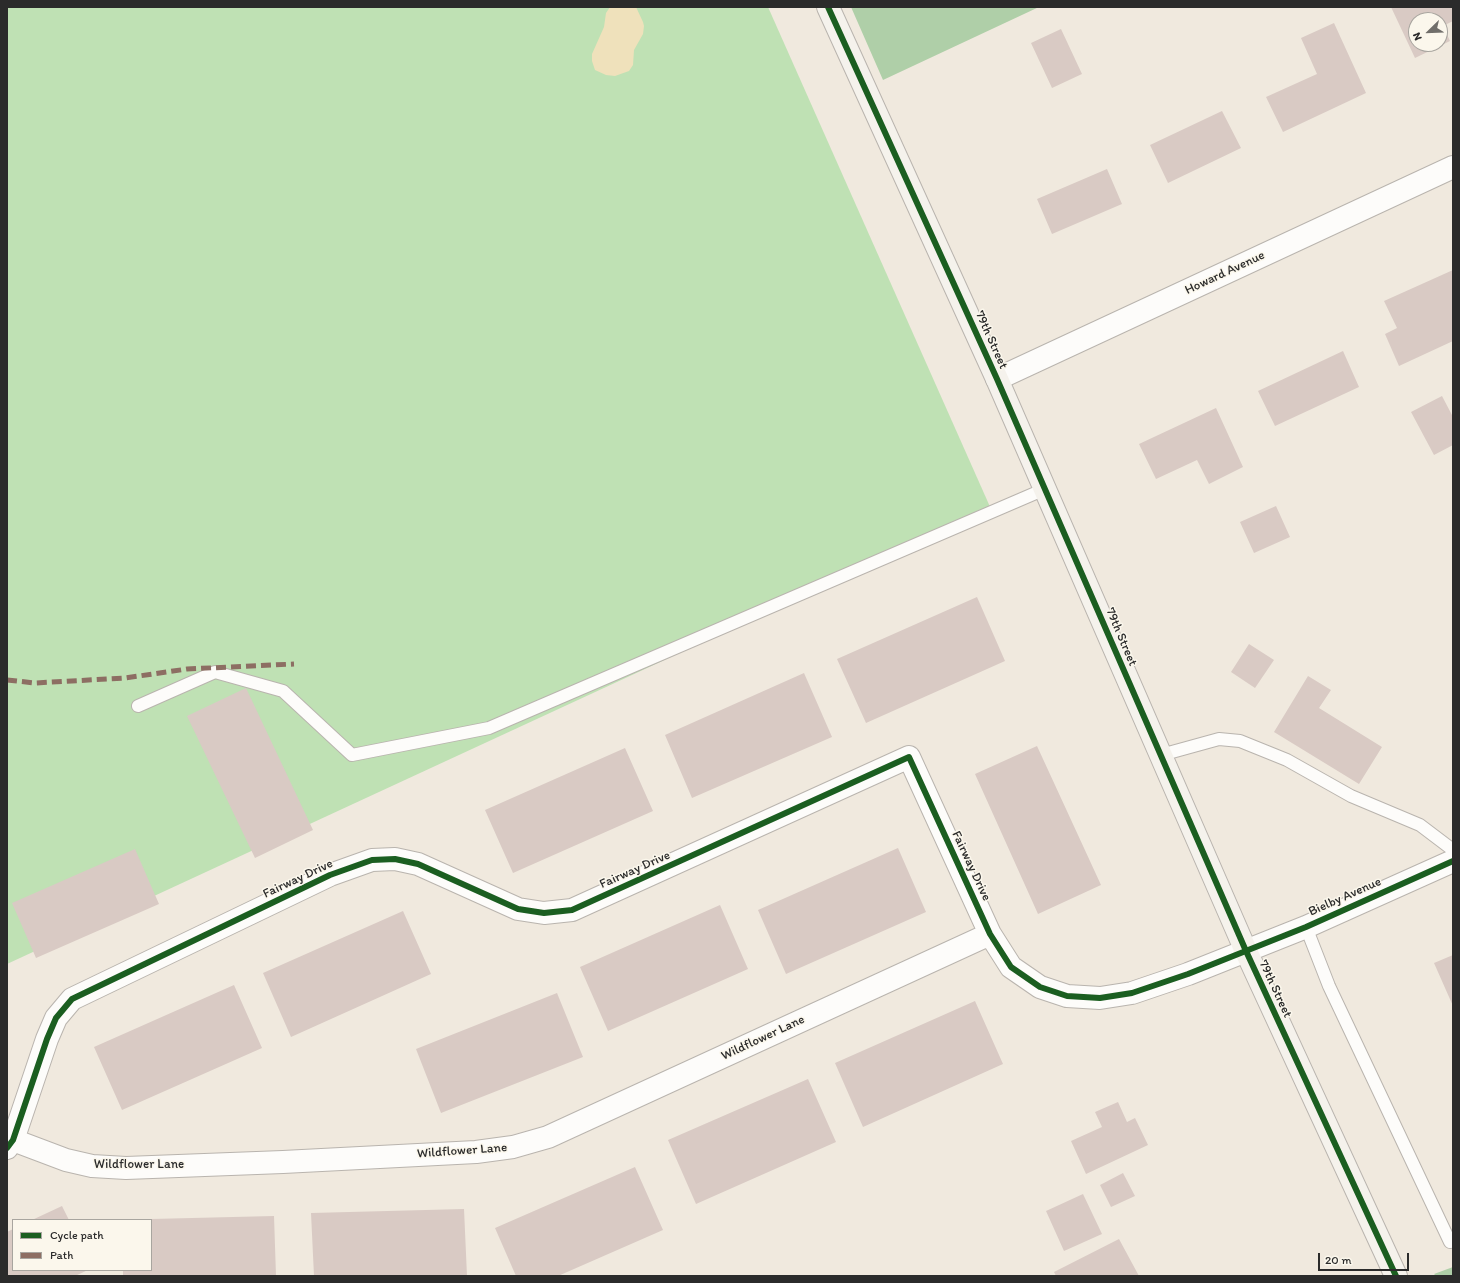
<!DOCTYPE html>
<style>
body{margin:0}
#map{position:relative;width:1460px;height:1283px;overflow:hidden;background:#f0e9de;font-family:Itim,sans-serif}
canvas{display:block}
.frame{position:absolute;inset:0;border:8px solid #2b2b2b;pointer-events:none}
.legend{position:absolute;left:12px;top:1219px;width:140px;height:52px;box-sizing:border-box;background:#fbf7ec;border:1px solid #a8a59f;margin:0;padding:5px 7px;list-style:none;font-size:12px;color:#2b2b2b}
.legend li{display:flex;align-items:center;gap:8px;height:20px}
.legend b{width:20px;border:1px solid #a8a59f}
.north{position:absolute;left:1408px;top:12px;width:40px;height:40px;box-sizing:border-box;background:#fbf7ec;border:1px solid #a8a59f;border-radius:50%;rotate:247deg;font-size:11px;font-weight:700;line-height:16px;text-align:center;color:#2b2b2b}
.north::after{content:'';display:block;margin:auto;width:14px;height:18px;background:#706e6a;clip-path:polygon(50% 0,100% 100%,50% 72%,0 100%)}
.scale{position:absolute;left:1318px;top:1253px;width:91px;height:18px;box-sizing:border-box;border:2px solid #2b2b2b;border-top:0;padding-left:5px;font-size:12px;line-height:14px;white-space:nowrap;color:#2b2b2b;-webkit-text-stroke:3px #fbf7ec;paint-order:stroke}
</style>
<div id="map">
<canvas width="1460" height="1283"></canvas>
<div class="frame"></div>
<ul class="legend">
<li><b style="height:5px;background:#1b5e20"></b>Cycle path</li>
<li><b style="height:5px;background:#8d6e63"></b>Path</li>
</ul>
<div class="north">N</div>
<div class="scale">20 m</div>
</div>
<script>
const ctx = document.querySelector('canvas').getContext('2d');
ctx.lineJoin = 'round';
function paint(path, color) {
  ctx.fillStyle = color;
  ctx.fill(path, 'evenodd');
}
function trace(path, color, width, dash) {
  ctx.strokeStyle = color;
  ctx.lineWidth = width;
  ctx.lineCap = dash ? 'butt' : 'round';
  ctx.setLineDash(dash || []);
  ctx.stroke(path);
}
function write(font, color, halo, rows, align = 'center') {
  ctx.font = font + ' Itim,sans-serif';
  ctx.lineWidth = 3;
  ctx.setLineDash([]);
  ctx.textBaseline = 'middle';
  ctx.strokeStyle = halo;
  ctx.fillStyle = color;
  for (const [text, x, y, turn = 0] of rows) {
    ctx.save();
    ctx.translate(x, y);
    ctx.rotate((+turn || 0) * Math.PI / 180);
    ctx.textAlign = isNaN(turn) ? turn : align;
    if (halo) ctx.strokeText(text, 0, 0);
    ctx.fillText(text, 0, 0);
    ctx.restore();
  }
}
paint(new Path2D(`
 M7,7h761l223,502 -984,455z`), '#bfe1b4');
paint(new Path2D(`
 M851,7h188l-156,73z
 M1453,1267v9h-17l-2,-2z`), '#afcfa8');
paint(new Path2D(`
 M610,7h26l7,15 1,4 -1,8 -9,16 -1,15 -4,6 -14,5 -9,-1 -11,-5 -3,-9v-7l12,-27 2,-14z`), '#efe1bb');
paint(new Path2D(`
 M1391,7h62v14l-10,5 7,15 -35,17zM1416,20h24v24h-24z
 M1334,23l32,70 -83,39 -17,-35 51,-23 -16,-36z
 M1061,29l21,45 -30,14 -21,-45z
 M1222,111l19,37 -73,35 -18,-38z
 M1107,169l15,35 -70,30 -15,-35z
 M1453,270v71l-54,25 -14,-32 12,-6 -13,-27z
 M1343,351l16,36 -84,39 -17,-35z
 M1442,396l11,21v28l-19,10 -23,-43z
 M1216,408l27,59 -34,17 -12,-24 -41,19 -17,-35z
 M1276,506l14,31 -36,16 -14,-31z
 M977,597l28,64 -139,62 -29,-64z
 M1249,644l25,16 -19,28 -24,-16z
 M804,673l28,64 -140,61 -27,-63z
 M1308,676l23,14 -12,18 63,39 -23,37 -85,-52z
 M246,688l67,142 -58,28 -68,-142z
 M1037,746l64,139 -63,29 -63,-140z
 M625,748l28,63 -140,62 -28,-63z
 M898,848l28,64 -140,62 -28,-64z
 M135,849l24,55 -123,54 -24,-55z
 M720,905l28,64 -140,62 -28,-64z
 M403,911l28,63 -140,63 -28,-64z
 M1453,955v51l-19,-43z
 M234,985l28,63 -140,62 -28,-63z
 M557,993l26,64 -142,56 -25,-64z
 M975,1001l28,63 -140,63 -28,-64z
 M808,1079l28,63 -140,62 -28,-64z
 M1118,1102l9,20 8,-4 13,27 -62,29 -15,-33 31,-14 -7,-15z
 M635,1167l28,63 -105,46h-42l-21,-48z
 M1123,1173l12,23 -24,11 -11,-22z
 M1083,1194l19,40 -38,17 -18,-40z
 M62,1206l7,14h-37z
 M464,1209l3,67h-153l-3,-63z
 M274,1216l2,60h-153v-6h28v-51z
 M13,1229v41h75l-13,6h-68v-44z
 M1119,1239l20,37h-83l-2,-4z`), '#d9cac4');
const lane = new Path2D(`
 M138,706l77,-34 68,19 69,64 137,-27 556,-239
 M1161,755l58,-16 21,2 47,19 64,36 69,29 33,25
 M1306,927l23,59 121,256`);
const street = new Path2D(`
 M997,379l456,-212
 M13,1140l53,20 26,6 34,2 157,-6 193,-10 37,-5 35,-10 442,-203
 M7,1148l6,-8 34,-101 9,-21 16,-19 258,-124 42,-15 23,-1 23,5 100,45 26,4 28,-3 337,-153 81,177 21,33 29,20 27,9 33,2 32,-5 56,-19 118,-47 147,-66`);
const secondary = new Path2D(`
 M828,7l169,372 249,572 150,325`);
trace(lane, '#b9b4ae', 14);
trace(street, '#b9b4ae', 24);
trace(secondary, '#b9b4ae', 24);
trace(lane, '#fdfcfa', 12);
trace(street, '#fdfcfa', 22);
trace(secondary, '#f5f2ec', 22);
trace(new Path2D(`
 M7,680l28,3 90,-5 62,-9 107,-5`), '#8d6e63', 5, [10, 5]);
trace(new Path2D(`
 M828,7l169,372 249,572 150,325
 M7,1148l6,-8 34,-101 9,-21 16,-19 258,-124 42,-15 23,-1 23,5 100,45 26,4 28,-3 337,-153 81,177 21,33 29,20 27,9 33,2 32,-5 56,-19 118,-47 147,-66`), '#1b5e20', 6);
write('13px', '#2b2b2b', '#fbf7ec', [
 ["Howard Avenue",1225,273,-25],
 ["79th Street",991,340,66],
 ["79th Street",1121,637,67],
 ["Fairway Drive",971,866,65],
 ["Fairway Drive",635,870,-24],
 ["Fairway Drive",298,879,-25],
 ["Bielby Avenue",1345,897,-24],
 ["79th Street",1275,989,65],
 ["Wildflower Lane",763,1038,-25],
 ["Wildflower Lane",462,1151,-4],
 ["Wildflower Lane",139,1165]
]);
</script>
